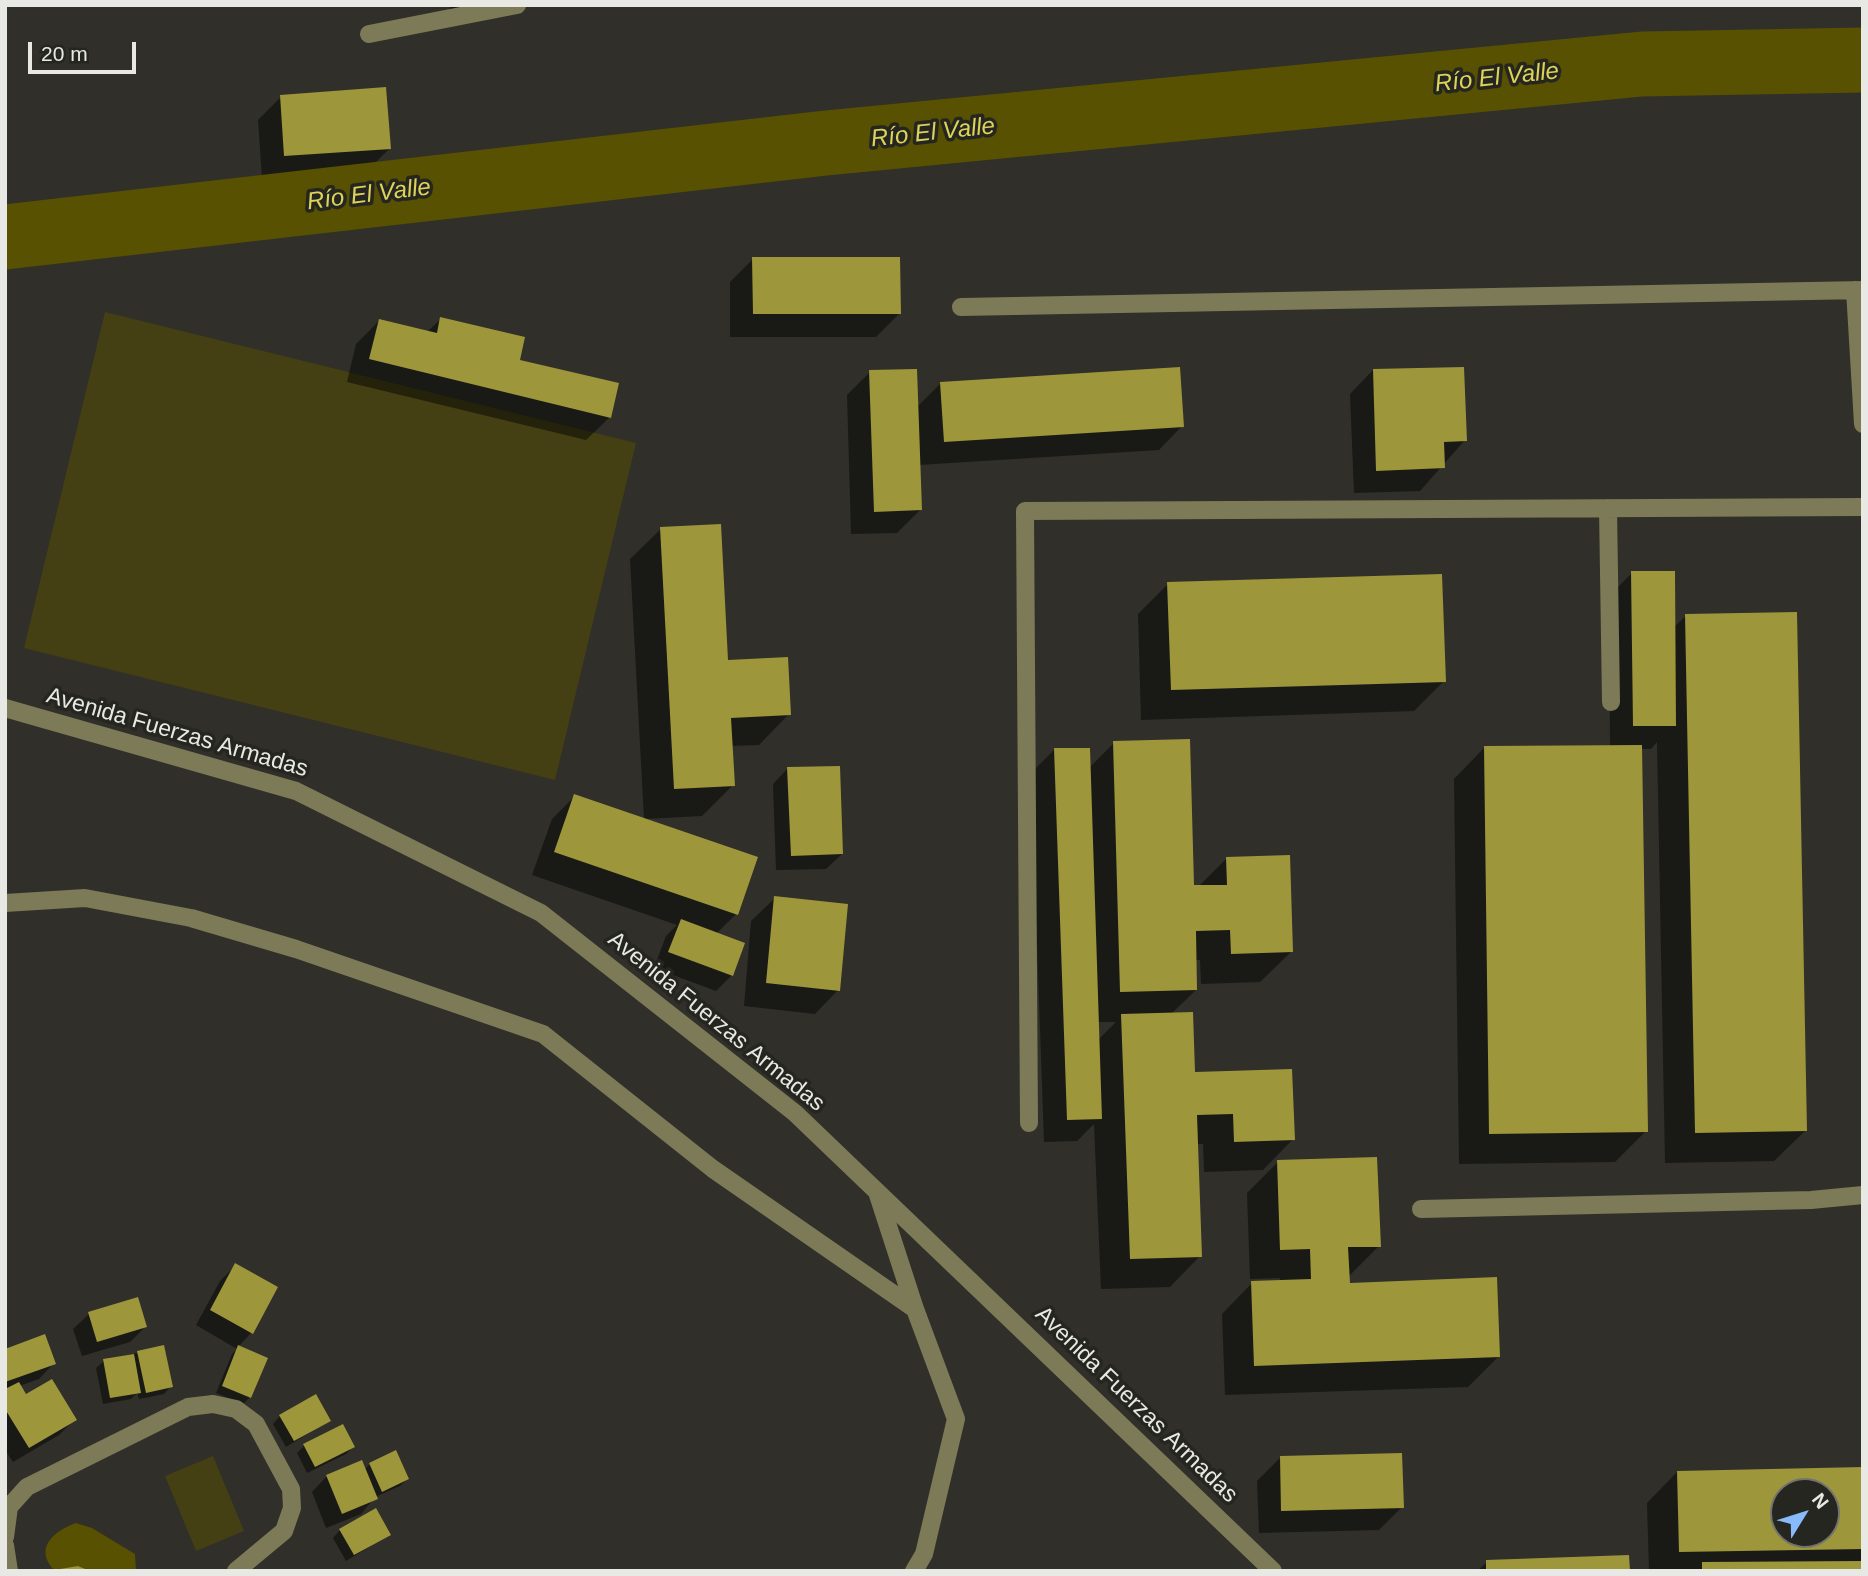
<!DOCTYPE html>
<meta charset="utf-8">
<style>
body{margin:0}
#map{position:relative;width:1868px;height:1576px;overflow:hidden;background:#302f29;font-family:Arial,sans-serif}
canvas{display:block}
.frame{position:absolute;inset:0;border:7px solid #e8e8e4;pointer-events:none}
.north{position:absolute;left:1770px;top:1478px;width:70px;height:70px;box-sizing:border-box;background:#262620;border:2px solid #74746e;border-radius:50%;rotate:52deg;font-size:19px;font-weight:700;line-height:28px;text-align:center;color:#e8e8e4}
.north::after{content:'';display:block;margin:auto;width:24px;height:32px;background:#87bbfb;clip-path:polygon(50% 0,100% 100%,50% 72%,0 100%)}
.scale{position:absolute;left:28px;top:42px;width:108px;height:32px;box-sizing:border-box;border:4px solid #e8e8e4;border-top:0;padding-left:9px;font-size:21px;line-height:24px;white-space:nowrap;color:#e8e8e4;-webkit-text-stroke:5px #262620;paint-order:stroke}
</style>
<div id="map">
<canvas width="1868" height="1576"></canvas>
<div class="frame"></div>
<div class="north">N</div>
<div class="scale">20 m</div>
</div>
<script>
const ctx = document.querySelector('canvas').getContext('2d');
ctx.lineJoin = 'round';
function paint(path, color) {
  ctx.fillStyle = color;
  ctx.fill(path, 'evenodd');
}
function trace(path, color, width, dash) {
  ctx.strokeStyle = color;
  ctx.lineWidth = width;
  ctx.lineCap = dash ? 'butt' : 'round';
  ctx.setLineDash(dash || []);
  ctx.stroke(path);
}
function write(font, color, halo, rows, align = 'center') {
  ctx.font = font + ' Arial,sans-serif';
  ctx.lineWidth = 7;
  ctx.setLineDash([]);
  ctx.textBaseline = 'middle';
  ctx.strokeStyle = halo;
  ctx.fillStyle = color;
  for (const [text, x, y, turn = 0] of rows) {
    ctx.save();
    ctx.translate(x, y);
    ctx.rotate((+turn || 0) * Math.PI / 180);
    ctx.textAlign = isNaN(turn) ? turn : align;
    if (halo) ctx.strokeText(text, 0, 0);
    ctx.fillText(text, 0, 0);
    ctx.restore();
  }
}
paint(new Path2D(`
 M105,312l531,131 -81,337 -531,-132z
 M213,1456l31,75 -48,20 -31,-75z`), '#444013');
paint(new Path2D(`
 M76,1523l16,5 43,26 1,17h-47l-11,-5 -23,5c-22,-22 -2,-40 21,-48z`), '#575101');
paint(new Path2D(`
 M449,5h32l-29,10z
 M281,97l108,52 -23,23 -104,7 -4,-59z
 M753,259l146,55 -23,23h-146v-55z
 M441,319l77,42 92,56 -24,23 -239,-58 9,-38 23,-23 48,11z
 M1373,370l92,70 -45,51 -66,2 -4,-99z
 M870,372l47,35 24,-24 241,43 -23,24 -240,15 1,45 -23,23 -46,1 -4,-139z
 M661,529l65,133 63,52 -30,31 -28,1 2,39 -31,31 -58,3 -14,-260z
 M1632,573l41,55 13,-12 119,515 -31,30 -109,2 -8,-421 -6,7h-11l6,382 -31,31 -156,2 -5,-385 30,-31 126,-1 -1,-151z
 M1168,584l276,97 -30,30 -273,9 -3,-106z
 M1114,743l78,144h6l28,-28 65,93 -31,30 -59,2 -1,-24h-5l1,30 -25,24 23,60 99,65 -30,31 -59,2 -1,-28h-7l4,112 -30,31 -69,2 -7,-165 -17,17 -33,1 -13,-369 23,-23 35,18zM1097,1022h19l-18,18z
 M788,768l54,86 -16,15 -50,1 -3,-86z
 M575,796l181,62 -20,56 -20,20 16,41 -16,16 -62,-23 12,-32 11,-11 -145,-50 20,-56z
 M775,898l63,92 -23,24 -71,-8 7,-85z
 M1278,1162l101,84 -31,31v8l150,72 -30,30 -243,8 -3,-81 30,-31 28,-1v-4l-30,1 -3,-86z
 M235,1266l16,67 -13,14 12,50 -7,7 -27,-11 16,-39 5,-5 -41,-24 24,-44z
 M89,1314l56,13 -15,15 -48,14 -9,-27z
 M5,1351l49,12 -15,16 -20,7 6,10 50,23 -16,16 -46,27 -8,-12z
 M137,1353l34,33 -7,8 -25,5 -2,-6 -6,6 -28,5 -7,-36 8,-7z
 M280,1416l49,5 -43,26 -13,-23z
 M304,1446l49,1 -7,7 -39,19 -10,-20z
 M1280,1458l122,49 -23,23 -120,3 -2,-52z
 M370,1464l37,15 -7,7 -25,11 -14,17 -35,14 -14,-36 15,-16 37,-6z
 M1863,1469v102h-214l-2,-68 30,-31zM1784,1492h42v42h-42z
 M340,1530l49,5 -43,26 -13,-23z
 M1487,1562l141,9h-151z`), '#0007');
trace(new Path2D(`
 M5,237l821,-94 816,-79 221,-4`), '#575101', 65);
paint(new Path2D(`
 M386,87l5,62 -107,7 -4,-61z
 M752,257h148l1,57h-148z
 M440,317l85,20 -5,23 99,23 -8,35 -242,-59 10,-40 58,14z
 M1180,367l4,60 -240,15 -4,-60z
 M1464,367l3,74 -23,1 1,26 -69,3 -3,-102z
 M917,369l5,141 -48,2 -5,-142z
 M721,524l7,136 60,-3 3,58 -60,3 4,68 -61,3 -14,-262z
 M1631,571h44l1,155h-43z
 M1442,574l4,108 -275,8 -4,-108z
 M1797,612l10,519 -112,2 -10,-519z
 M1190,739l4,146h33l-1,-28 64,-2 3,97 -62,2 -1,-24 -34,1 1,59 -77,2 -7,-251z
 M1642,745l6,387 -159,2 -5,-388z
 M1054,748h36l12,371 -35,1z
 M840,766l3,88 -52,2 -4,-89z
 M574,794l184,63 -20,58 -184,-63z
 M774,896l74,8 -8,87 -74,-8z
 M681,919l64,24 -12,33 -65,-24z
 M1193,1012l2,60 97,-3 3,71 -61,2 -1,-28 -36,1 5,142 -72,2 -9,-245z
 M1377,1157l4,90h-33l2,36 147,-6 3,80 -246,9 -3,-85 60,-2 -1,-30 -30,1 -3,-90z
 M235,1263l43,24 -25,47 -43,-24z
 M138,1297l9,30 -50,15 -9,-30z
 M45,1334l11,30 -51,18v-33z
 M164,1345l9,42 -27,6 -9,-42z
 M238,1345l30,13 -17,40 -29,-12z
 M134,1354l7,39 -31,5 -7,-39z
 M52,1379l25,41 -48,28 -24,-39v-20l14,-7 7,12z
 M316,1394l15,27 -37,20 -15,-26z
 M343,1424l12,23 -40,20 -12,-23z
 M396,1450l13,29 -27,13 -13,-29z
 M1402,1453l2,55 -123,3 -1,-55z
 M362,1460l16,39 -36,15 -16,-39z
 M1863,1467v82l-184,3 -2,-81zM1784,1492h42v42h-42z
 M376,1508l15,27 -37,20 -15,-26z
 M1629,1555l1,16h-144v-11z
 M1863,1561v10h-161v-9z
 M78,1566l12,5h-30v-2z`), '#9e963b');
trace(new Path2D(`
 M369,34l148,-29
 M1855,290l8,134
 M961,307l902,-17
 M1608,508l3,194
 M5,708l291,83 245,122 254,200 478,458
 M5,903l80,-5 106,20 105,31 247,85 170,135 202,140
 M1029,1123l-4,-612 838,-4
 M878,1195l37,114 41,110 -32,135 -10,17
 M1421,1209l390,-9 52,-5
 M5,1537l4,-30 18,-20 161,-80 25,-3 23,5 20,15 35,65 1,19 -8,23 -48,40
 M5,1545l4,26`), '#7c7a57', 18);
write('23px', '#e8e8e4', '#262620', [
 ["Avenida Fuerzas Armadas",177,733,16],
 ["Avenida Fuerzas Armadas",716,1022,39],
 ["Avenida Fuerzas Armadas",1136,1405,44]
]);
write('italic 24px', '#ded359', '#262620', [
 ["Río El Valle",1497,78,-6],
 ["Río El Valle",933,133,-6],
 ["Río El Valle",369,195,-7]
]);
</script>
